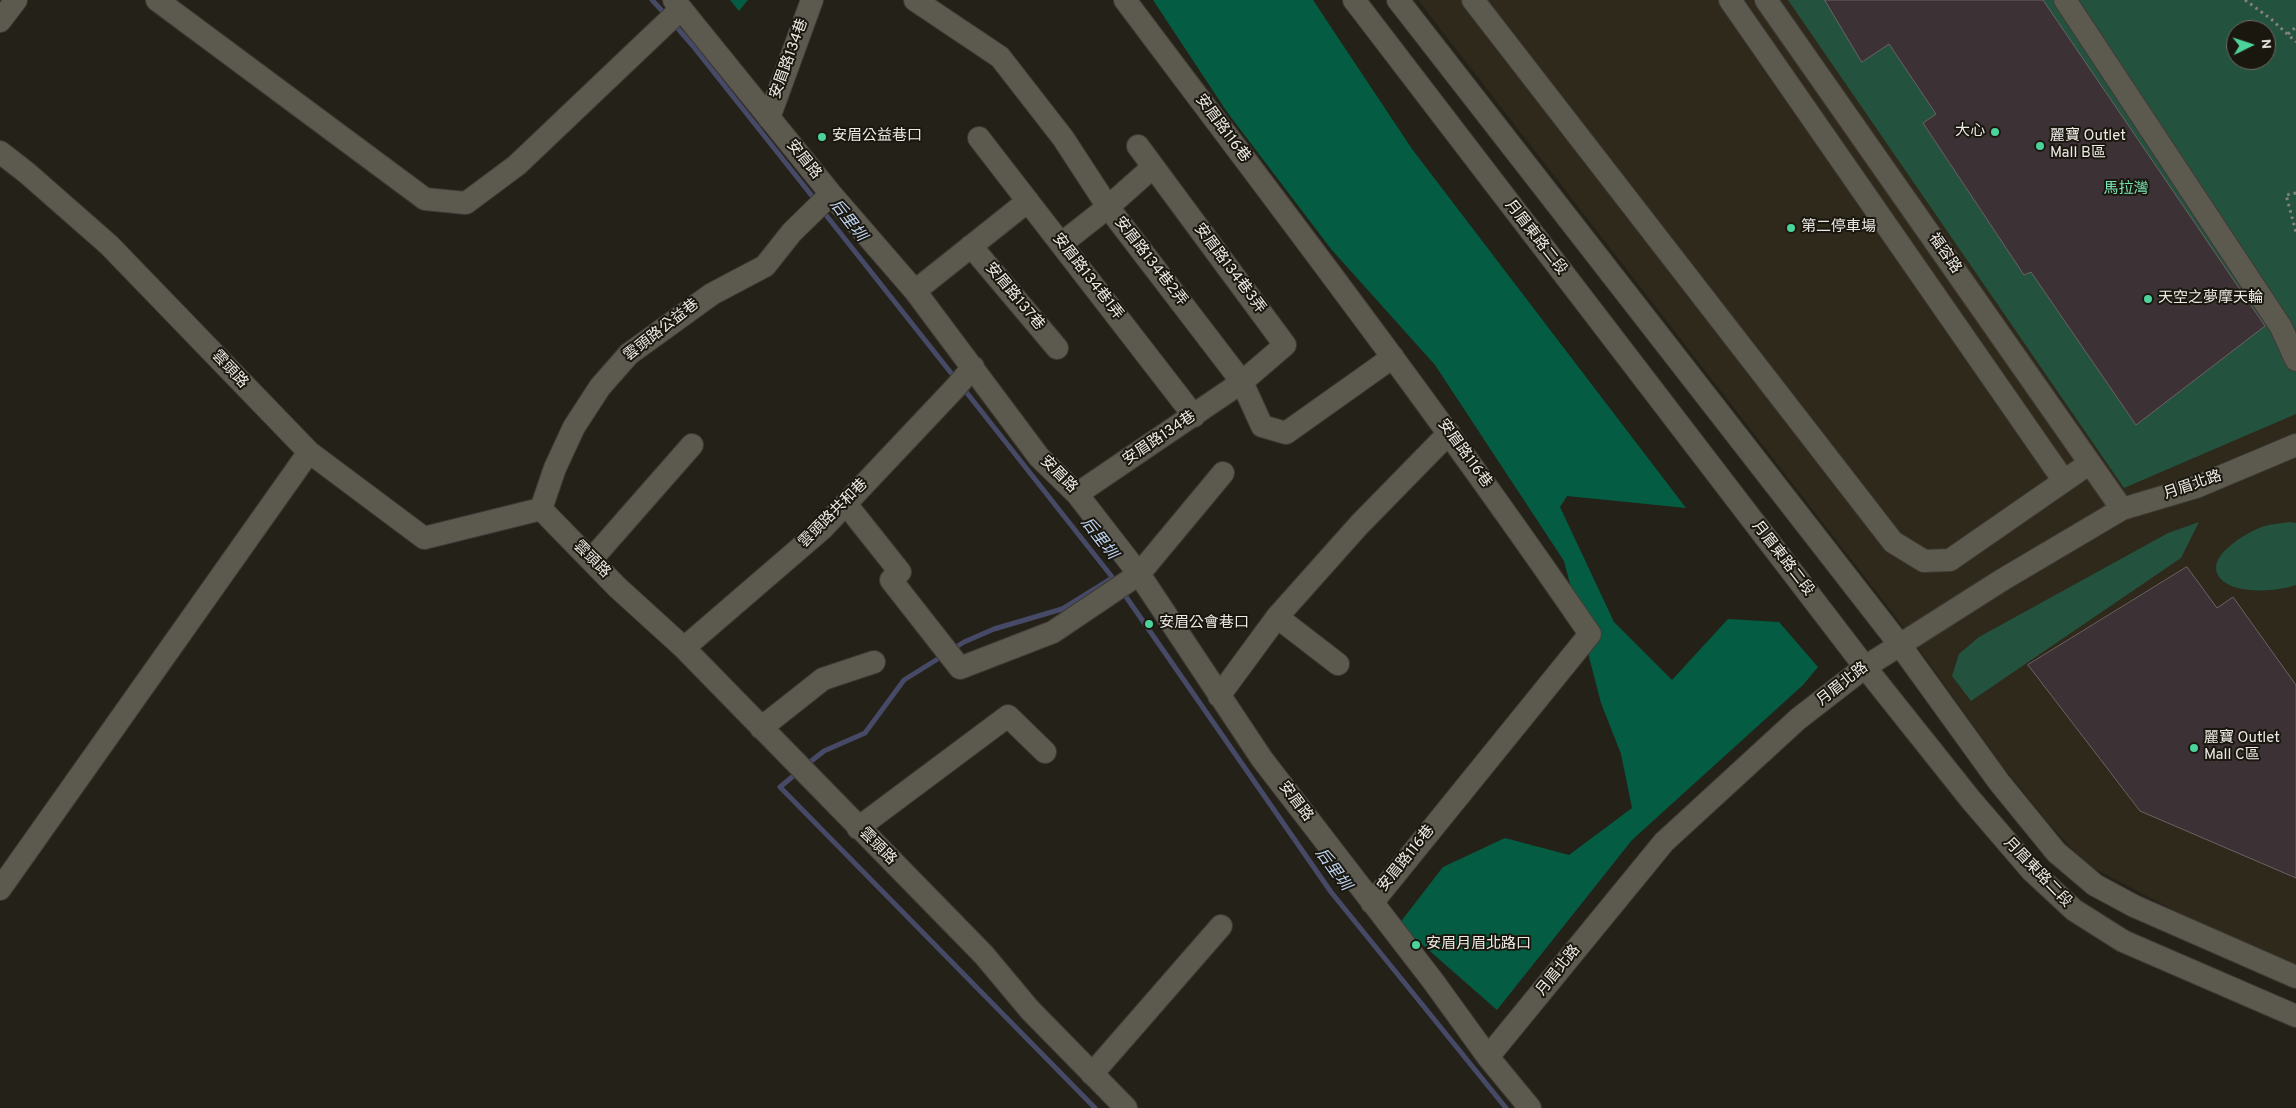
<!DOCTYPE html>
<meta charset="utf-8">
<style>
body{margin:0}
#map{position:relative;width:2296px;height:1108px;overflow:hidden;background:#242118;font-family:Overpass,sans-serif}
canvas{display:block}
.north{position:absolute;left:2226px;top:20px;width:50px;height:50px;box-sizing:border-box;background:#1a170f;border:1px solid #6e6b65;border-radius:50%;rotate:86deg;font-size:14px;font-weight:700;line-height:20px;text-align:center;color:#edeae5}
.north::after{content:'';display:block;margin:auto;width:18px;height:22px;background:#4cd39b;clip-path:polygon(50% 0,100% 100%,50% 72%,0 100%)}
</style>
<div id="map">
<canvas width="2296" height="1108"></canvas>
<div class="north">N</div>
</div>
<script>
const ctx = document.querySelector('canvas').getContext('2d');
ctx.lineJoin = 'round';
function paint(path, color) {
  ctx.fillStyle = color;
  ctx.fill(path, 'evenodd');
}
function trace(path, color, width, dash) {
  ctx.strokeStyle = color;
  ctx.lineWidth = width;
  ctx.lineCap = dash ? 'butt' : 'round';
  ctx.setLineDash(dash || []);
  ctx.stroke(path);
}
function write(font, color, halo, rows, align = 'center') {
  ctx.font = font + ' Overpass,"Noto Sans TC",sans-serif';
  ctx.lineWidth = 4;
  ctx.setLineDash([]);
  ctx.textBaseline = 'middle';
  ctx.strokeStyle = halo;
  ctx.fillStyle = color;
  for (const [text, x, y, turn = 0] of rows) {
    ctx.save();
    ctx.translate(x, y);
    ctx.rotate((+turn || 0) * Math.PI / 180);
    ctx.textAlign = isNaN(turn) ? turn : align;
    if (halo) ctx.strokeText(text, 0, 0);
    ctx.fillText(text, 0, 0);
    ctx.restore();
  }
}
paint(new Path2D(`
 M1418,0h878v966l-94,-41 -116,-61 -35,-38 -48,-59 -101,-142zM2236,30h30v30h-30z`), '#2e291a');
paint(new Path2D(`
 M1788,0h508v414l-172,74zM2236,30h30v30h-30z
 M2199,522l-18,36 -210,143 -19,-25 7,-22 20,-17 189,-104z
 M2289,522l7,1v62c-18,7 -70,11 -79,-12 -7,-19 28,-39 42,-45 9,-4 19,-4 30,-6z`), '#23523f');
paint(new Path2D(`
 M730,0h18l-9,11z
 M1153,0h160l99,149 274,359 -119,-12 -7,11 54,115 58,58 56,-61 51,3 39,45 -15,18 -171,155 -135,170 -98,-86 44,-57 62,-29 64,17 63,-47 -11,-54 -20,-51 -37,-142 -129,-196 -104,-116 -104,-137z`), '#045d42');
trace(new Path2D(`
 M652,0l15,16
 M674,24l19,22 123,155
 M822,210l133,168
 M963,388l153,194
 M1122,591l209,301 175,216
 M953,649l11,-7 30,-13 68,-20 50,-31
 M805,766l19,-15 41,-18 39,-53 40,-25
 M797,773l-17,14 315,321`), '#474a66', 5);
const building = new Path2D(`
 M1825,0h218l222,326 -129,99 -105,-153 -7,3 -101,-152 13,-9 -47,-70 -27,18z
 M2187,567l30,41 16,-11 63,88v193l-156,-67 -112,-146z`);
paint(building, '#3c3134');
trace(building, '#6d6165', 1);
const minor = new Path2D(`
 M157,0l268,199 41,4 51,-38 164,-156
 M674,0l157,194 84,97 124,166 38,37 62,80 123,185 171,222 55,76 42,51
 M915,0l85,57 63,81 45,69 134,175 20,44 24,7 107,-76
 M1125,0c158,210 317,418 465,634l-218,269
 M1354,0l511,667 106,133 61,71 42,39 49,31 173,75
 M1398,0l502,645 99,137 57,70 39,33 39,21 162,71
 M1473,0l420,542 31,19 26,-1 140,-97
 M1730,0l334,481
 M1766,0l356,509
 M2065,0l216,327 15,33
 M0,21l16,-21
 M769,118l43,-118
 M979,138l215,278
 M0,152l27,21 82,72 200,207 115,86 117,-29 76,78 67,61 300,307 46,55 96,98
 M1061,244l47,-37 45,-40
 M971,246l86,102
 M915,291l113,-90
 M1077,494l165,-112 43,-37 -147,-199
 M846,504l54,68 -9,8 69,88 93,-36 86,-58 84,-101
 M541,509l14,-41 19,-41 26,-40 29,-33 83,-60 53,-28 27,-34 39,-38
 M591,560l101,-115
 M1277,617l61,47
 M684,648l138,-119 134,-142 17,-20
 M1219,696l58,-79 82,-92 90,-92
 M761,728l62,-49 51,-17
 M858,828l150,-112 37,36
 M0,889l309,-437
 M1488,1057l176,-215 134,-123 67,-52 137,-87 120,-71 74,-22 100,-42
 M1092,1074l129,-148`);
trace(minor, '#3e3b36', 24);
trace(new Path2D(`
 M2245,0l26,19 25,23
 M2288,34l8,-7
 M2296,193l-10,2 10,37`), '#85827b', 3, [2.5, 4]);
trace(minor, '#5c594f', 22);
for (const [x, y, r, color] of [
 [1995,132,5,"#4cd39b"],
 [822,137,5,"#4cd39b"],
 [2040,146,5,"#4cd39b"],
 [1791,228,5,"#4cd39b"],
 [2148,299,5,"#4cd39b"],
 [1149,624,5,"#4cd39b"],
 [2194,748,5,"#4cd39b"],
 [1416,945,5,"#4cd39b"]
]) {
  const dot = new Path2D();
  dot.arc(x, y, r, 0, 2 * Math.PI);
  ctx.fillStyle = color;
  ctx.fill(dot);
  trace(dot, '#1a170f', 2);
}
write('15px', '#edeae5', '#1a170f', [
 ["安眉路134巷",790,59,-70],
 ["安眉路116巷",1222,129,53],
 ["安眉路",803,160,51],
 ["月眉東路二段",1535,238,52],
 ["福容路",1944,254,55],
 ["安眉路134巷2弄",1150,262,52],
 ["安眉路134巷3弄",1229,269,53],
 ["安眉路134巷1弄",1087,277,52],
 ["安眉路137巷",1014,297,50],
 ["雲頭路公益巷",662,331,-38],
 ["雲頭路",229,370,47],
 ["安眉路134巷",1160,439,-34],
 ["安眉路116巷",1464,454,54],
 ["安眉路",1058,475,45],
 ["月眉北路",2193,486,-19],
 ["雲頭路共和巷",834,514,-45],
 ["月眉東路二段",1782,559,52],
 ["雲頭路",591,560,45],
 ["月眉北路",1843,685,-38],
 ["安眉路",1295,802,53],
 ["雲頭路",877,847,45],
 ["安眉路116巷",1407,859,-51],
 ["月眉東路二段",2037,873,46],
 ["月眉北路",1559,971,-51]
]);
write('15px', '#edeae5', '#1a170f', [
 ["大心",1985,132,"right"],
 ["安眉公益巷口",832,137],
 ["麗寶 Outlet",2050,137],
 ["Mall B區",2050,154],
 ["第二停車場",1801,228],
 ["天空之夢摩天輪",2158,299],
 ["安眉公會巷口",1159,624],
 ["麗寶 Outlet",2204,739],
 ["Mall C區",2204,756],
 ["安眉月眉北路口",1426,945]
], 'left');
write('15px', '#7ae5b8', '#1a170f', [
 ["馬拉灣",2126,190]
]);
write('italic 16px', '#bed2f0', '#1a170f', [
 ["后里圳",847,221,52],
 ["后里圳",1098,539,52],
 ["后里圳",1332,870,54]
]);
</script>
